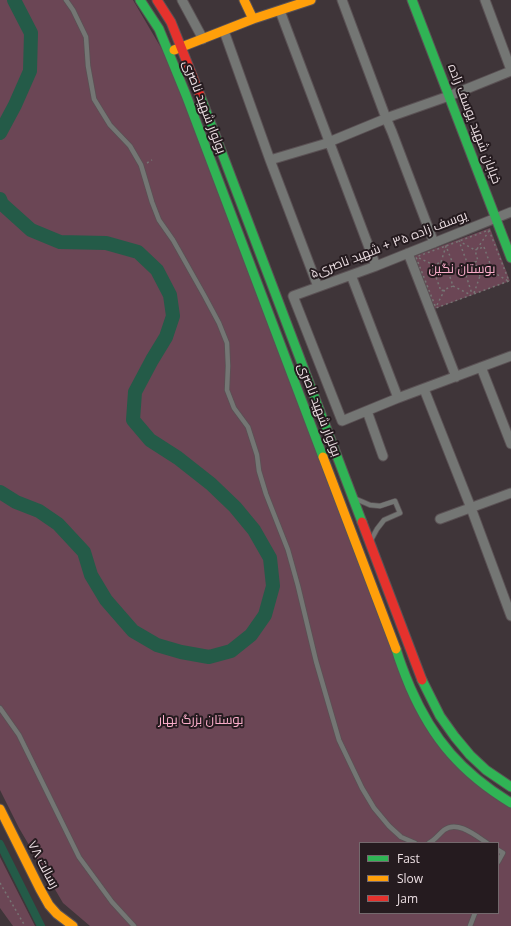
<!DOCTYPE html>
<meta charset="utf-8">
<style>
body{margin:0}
#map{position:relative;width:511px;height:926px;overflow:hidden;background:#3f3539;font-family:"Open Sans",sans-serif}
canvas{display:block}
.legend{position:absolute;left:359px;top:842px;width:140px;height:72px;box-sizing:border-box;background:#251b1f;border:1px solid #74696d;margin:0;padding:5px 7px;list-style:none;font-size:12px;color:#ebdee2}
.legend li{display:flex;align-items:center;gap:8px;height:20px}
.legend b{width:20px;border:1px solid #74696d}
</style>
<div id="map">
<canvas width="511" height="926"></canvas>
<ul class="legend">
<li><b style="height:5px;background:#30b455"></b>Fast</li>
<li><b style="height:5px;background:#ff9f0a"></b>Slow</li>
<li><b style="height:5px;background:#e5322d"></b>Jam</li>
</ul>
</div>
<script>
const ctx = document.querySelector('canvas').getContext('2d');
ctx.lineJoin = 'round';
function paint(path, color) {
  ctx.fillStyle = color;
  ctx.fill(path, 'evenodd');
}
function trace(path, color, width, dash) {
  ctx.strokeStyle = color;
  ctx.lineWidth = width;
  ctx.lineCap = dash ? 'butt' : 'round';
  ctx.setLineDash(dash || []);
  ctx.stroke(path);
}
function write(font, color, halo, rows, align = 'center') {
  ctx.font = font + ' "Open Sans",Cairo,sans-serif';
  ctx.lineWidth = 4;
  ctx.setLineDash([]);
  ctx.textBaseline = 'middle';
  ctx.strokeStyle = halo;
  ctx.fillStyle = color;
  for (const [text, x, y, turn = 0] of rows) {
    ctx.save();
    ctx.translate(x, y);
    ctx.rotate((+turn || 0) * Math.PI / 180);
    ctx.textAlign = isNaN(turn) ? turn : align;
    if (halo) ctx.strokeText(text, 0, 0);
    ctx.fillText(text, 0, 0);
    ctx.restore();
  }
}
paint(new Path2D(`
 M0,0h133l34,58 259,669 85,79v120h-421l-27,-23 -44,-75 -19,-38zM360,843h138v70h-138z
 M490,228l20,53 -76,28 -20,-53z
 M0,857l35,69h-22l-13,-18z`), '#6b4655');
trace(new Path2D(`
 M0,844l41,82`), '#245b48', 8);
trace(new Path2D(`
 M0,133l15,-28 15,-34 1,-38 -17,-33
 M0,199l2,5 29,26 29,12 46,1 32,9 19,18 13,25 3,21 -7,21 -14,23 -17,32 -2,28 17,20 28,18 33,26 24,23 19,23 16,28 3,28 -8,29 -14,20 -20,16 -22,6 -28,-5 -24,-7 -24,-14 -27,-31 -15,-25 -7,-23 -26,-28 -19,-13 -23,-9 -16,-10`), '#245b48', 14);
const lane = new Path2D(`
 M66,0l7,10 13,27 2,29 6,33 16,26 20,21 11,19 11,37 7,18 14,20 31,55 15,28 8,20 1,23 -1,24 7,18 14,19 9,28 2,16 7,23 22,56 10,36 18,75 23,79 23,48 12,20 15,18 12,11 14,6
 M356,499l14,6 10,1 15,-5 5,12 -16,7 -7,9 -6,11
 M0,708l19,27 60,122 33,45 22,24
 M429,843c6,-3 10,-9 15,-13 13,-10 31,5 43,13
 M498,850l5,3 -5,9
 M470,926l5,-13`);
const street = new Path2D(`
 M182,0l21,39
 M342,0l44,118 6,14 42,111
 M485,0l26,70
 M280,11l96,255
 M224,31l46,129 48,127
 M270,160l54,-16 68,-28 57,-20 62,-25
 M511,212l-135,54 -83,30 49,125 56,-23 113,-42
 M408,253l48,124
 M351,275l47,123
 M481,367l30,77
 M424,389l47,119 40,108
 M367,411l16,45
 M440,519l71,-26`);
const fast = new Path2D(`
 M140,0l19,29 27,66 137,362
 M412,0l99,258
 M200,95l162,427
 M396,649c4,13 9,26 14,38 23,53 52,86 101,116
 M422,680l18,36 15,21 15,18 16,15 25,17`);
const slow = new Path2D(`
 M244,0l9,19
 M174,50l79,-31 58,-19
 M323,457l73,192
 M0,809l40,80 9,16 8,9 16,12`);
const jam = new Path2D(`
 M157,0l14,22 29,73
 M362,522l60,158`);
trace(lane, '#5a5154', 6);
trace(street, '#5a5154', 11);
trace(fast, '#5a5154', 11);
trace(slow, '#5a5154', 11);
trace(jam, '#5a5154', 11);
trace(new Path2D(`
 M147,163l5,-3
 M489,230l20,51 -73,27 -20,-51z
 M484,247l9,25 -13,4 -5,-14 3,-1 -3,-11z
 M477,249l12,-18
 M419,258l15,7
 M441,262l4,10 3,-1 5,15 -12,5 -9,-25z
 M441,262l5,-16 9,23
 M468,265l-9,-24 16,9
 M463,266l9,28
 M448,271l27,-9
 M493,272l15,9
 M453,286l16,8
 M474,293l6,-17
 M437,305l8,-16
 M0,883l25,43`), '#767574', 1.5, [2, 3]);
trace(lane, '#747674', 4.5);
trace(street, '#747674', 9);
trace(fast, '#30b455', 9);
trace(slow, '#ff9f0a', 9);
trace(jam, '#e5322d', 9);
write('13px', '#ebdee2', '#251b1f', [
 ["بولوار شهید ناصری",204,107,69],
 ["خیابان شهید یوسف زاده",474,124,69],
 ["یوسف زاده ۳۵ + شهید ناصری۵",389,245,-21],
 ["بولوار شهید ناصری",319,410,69],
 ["رسالت ۷۸",43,865,62]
]);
write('13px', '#faadca', '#251b1f', [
 ["بوستان نگین",462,269],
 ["بوستان بزرگ بهار",201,720]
]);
</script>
